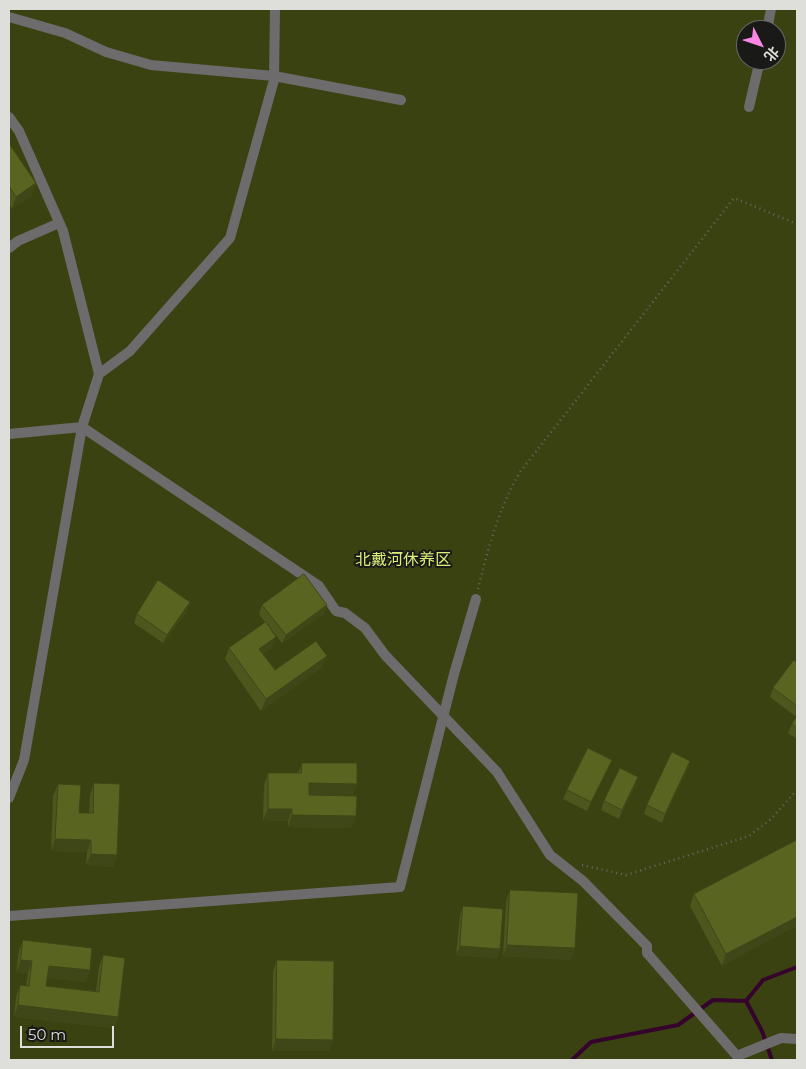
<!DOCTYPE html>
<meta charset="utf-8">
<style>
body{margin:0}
#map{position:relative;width:806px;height:1069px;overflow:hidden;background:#31332d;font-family:Montserrat,"Noto Sans SC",sans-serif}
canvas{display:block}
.frame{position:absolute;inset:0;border:10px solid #dededa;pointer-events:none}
.north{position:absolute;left:736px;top:20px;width:50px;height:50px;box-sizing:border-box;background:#191a17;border:1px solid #686865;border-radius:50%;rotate:131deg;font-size:14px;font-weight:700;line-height:20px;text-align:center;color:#dededa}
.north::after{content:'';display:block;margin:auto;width:18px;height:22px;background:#fc86e3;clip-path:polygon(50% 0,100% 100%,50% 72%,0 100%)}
.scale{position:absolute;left:20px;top:1026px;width:94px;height:22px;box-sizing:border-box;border:2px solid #dededa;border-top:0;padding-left:6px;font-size:15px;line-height:18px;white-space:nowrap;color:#dededa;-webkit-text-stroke:4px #191a17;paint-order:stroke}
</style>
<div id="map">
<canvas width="806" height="1069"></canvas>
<div class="frame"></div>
<div class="north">北</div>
<div class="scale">50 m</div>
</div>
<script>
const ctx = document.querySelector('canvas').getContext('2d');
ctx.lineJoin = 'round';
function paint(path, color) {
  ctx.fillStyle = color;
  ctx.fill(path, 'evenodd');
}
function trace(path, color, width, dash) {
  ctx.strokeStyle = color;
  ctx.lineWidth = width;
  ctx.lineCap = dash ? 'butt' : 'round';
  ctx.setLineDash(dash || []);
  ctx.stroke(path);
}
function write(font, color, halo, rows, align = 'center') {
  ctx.font = font + ' Montserrat,"Noto Sans SC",sans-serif';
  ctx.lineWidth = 4;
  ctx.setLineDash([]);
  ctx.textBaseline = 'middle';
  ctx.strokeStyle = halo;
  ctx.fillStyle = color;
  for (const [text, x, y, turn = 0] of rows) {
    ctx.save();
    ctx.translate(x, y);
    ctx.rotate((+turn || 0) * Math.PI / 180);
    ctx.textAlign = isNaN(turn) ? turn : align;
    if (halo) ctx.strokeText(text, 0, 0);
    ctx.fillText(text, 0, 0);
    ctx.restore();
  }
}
paint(new Path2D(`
 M9,9h788v1051h-788zM746,30h30v30h-30z`), '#3b4211');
trace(new Path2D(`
 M746,1001l16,30 10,29
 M572,1060l19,-18 87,-17 35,-25 33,1 17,-21 34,-13`), '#35042d', 4);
trace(new Path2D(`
 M478,589c10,-40 21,-82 42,-117l214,-274 63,26
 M582,865l44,10 123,-39 22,-17 26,-29`), '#676863', 2.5, [1, 4]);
trace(new Path2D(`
 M9,17l56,16 41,19 45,13 123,11 127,24
 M767,30l4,-21
 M749,107l11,-47
 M9,117l10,14 44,100 36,143 -17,53 -58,333 -15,38
 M9,248l9,-7 41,-18
 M99,374l31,-23 100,-113 44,-158 1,-71
 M9,434l73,-7 237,159 17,25 9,2 20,15 20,27 112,117 53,83 33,26 64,65v7l90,103 44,-18 16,1
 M9,916l391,-29 54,-213 22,-75`), '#6e6b6d', 10);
paint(new Path2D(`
 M9,146l27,37 -4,12 -20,14 -3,-5z
 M190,602l-3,9 -24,32 -29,-20 3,-9z
 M262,605h65l-3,9 -42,29 -12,-15 2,20 -9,6 12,16 47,-3 -61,44 -36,-52 4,-11 36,-26 -6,-8z
 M797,663v49l-2,4 -25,-19 3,-9z
 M797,716v23l-9,-6 4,-9z
 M690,761l-3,9 -25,53 -18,-9 3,-9z
 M302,763l55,21 -5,12 -43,-1 43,33 -64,-1v-6l-25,-1 1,-35 4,-12h30z
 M608,769l-21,42 -24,-12 4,-9z
 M638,777l-3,9 -16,33 -18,-9 3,-9z
 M94,783l23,72 -4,12 -27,-2 1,-13 -36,-1 2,-55 5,-12 21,29h10l1,-18z
 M797,840l-75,126 -32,-60 4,-12z
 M510,890l61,70 -68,-4 3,-54z
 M463,906l34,52 -41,-3 4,-40z
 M23,940l67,30 -5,12 -38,-4 -1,8 50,5 3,-24 4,-12 15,62 -4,11 -100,-11 2,-20 4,-12 6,1 2,-13 -12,-1 3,-21z
 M277,960l56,80 -4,11h-57l1,-79z`), '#4d561c');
paint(new Path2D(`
 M36,183l-4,12 -20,14 4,-12z
 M190,602l-3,9 -24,32 4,-8z
 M327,605l-3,9 -42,29 4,-8z
 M276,637l-4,11 -17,12 4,-11z
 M327,656l-5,11 -61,44 5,-12z
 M612,760l-4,9 -21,42 4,-9z
 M690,761l-3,9 -25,53 3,-9z
 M638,777l-3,9 -16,33 3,-9z
 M309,783l48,1 -5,12 -47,-1z
 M268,809h24l-4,12 -25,-1z
 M292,815l64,1 -4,12 -64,-1z
 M55,839l36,1 -4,12 -36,-1z
 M91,854l26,1 -4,12 -27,-2z
 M797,917v9l-75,40 4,-12z
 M507,945l68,3 -4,12 -68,-4z
 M460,946l40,3 -3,9 -41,-3z
 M21,960l11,1 -4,12 -12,-1z
 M49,966l41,4 -5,12 -41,-4z
 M18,1005l100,12 -4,11 -100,-11z
 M276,1039l57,1 -4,11h-57z`), '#3f4617');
const building = new Path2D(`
 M10,145l26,38 -20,14 -7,-11v-40z
 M304,574l23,31 -41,30 -24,-30z
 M158,580l32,22 -23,33 -30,-21z
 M266,622l10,15 -17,12 16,21 41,-29 11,15 -61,43 -37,-51z
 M794,660l3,3v43l-24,-18z
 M797,716v12l-5,-4z
 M588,748l24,12 -21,42 -24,-12z
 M672,752l18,9 -25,53 -18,-9z
 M302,763h55v21l-48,-1v12l48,1 -1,20 -64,-1v-6h-24v-36h33z
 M620,768l18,9 -16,33 -18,-9z
 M94,783l26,1 -3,71 -26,-1v-14l-36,-1 3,-55 23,1 -2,28h14z
 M797,840v77l-71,37 -32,-60z
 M510,890l68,3 -3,55 -68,-3z
 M463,906l40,3 -3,40 -40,-3z
 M23,940l69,8 -2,22 -41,-4 -3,20 53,6 4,-37 22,3 -7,59 -100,-12 2,-20 9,1 3,-25 -11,-1z
 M277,960l57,1 -1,79 -57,-1z`);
paint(building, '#5a6421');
trace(building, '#3f4617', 1);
write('16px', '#dbee79', '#191a17', [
 ["北戴河休养区",403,560]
]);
</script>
